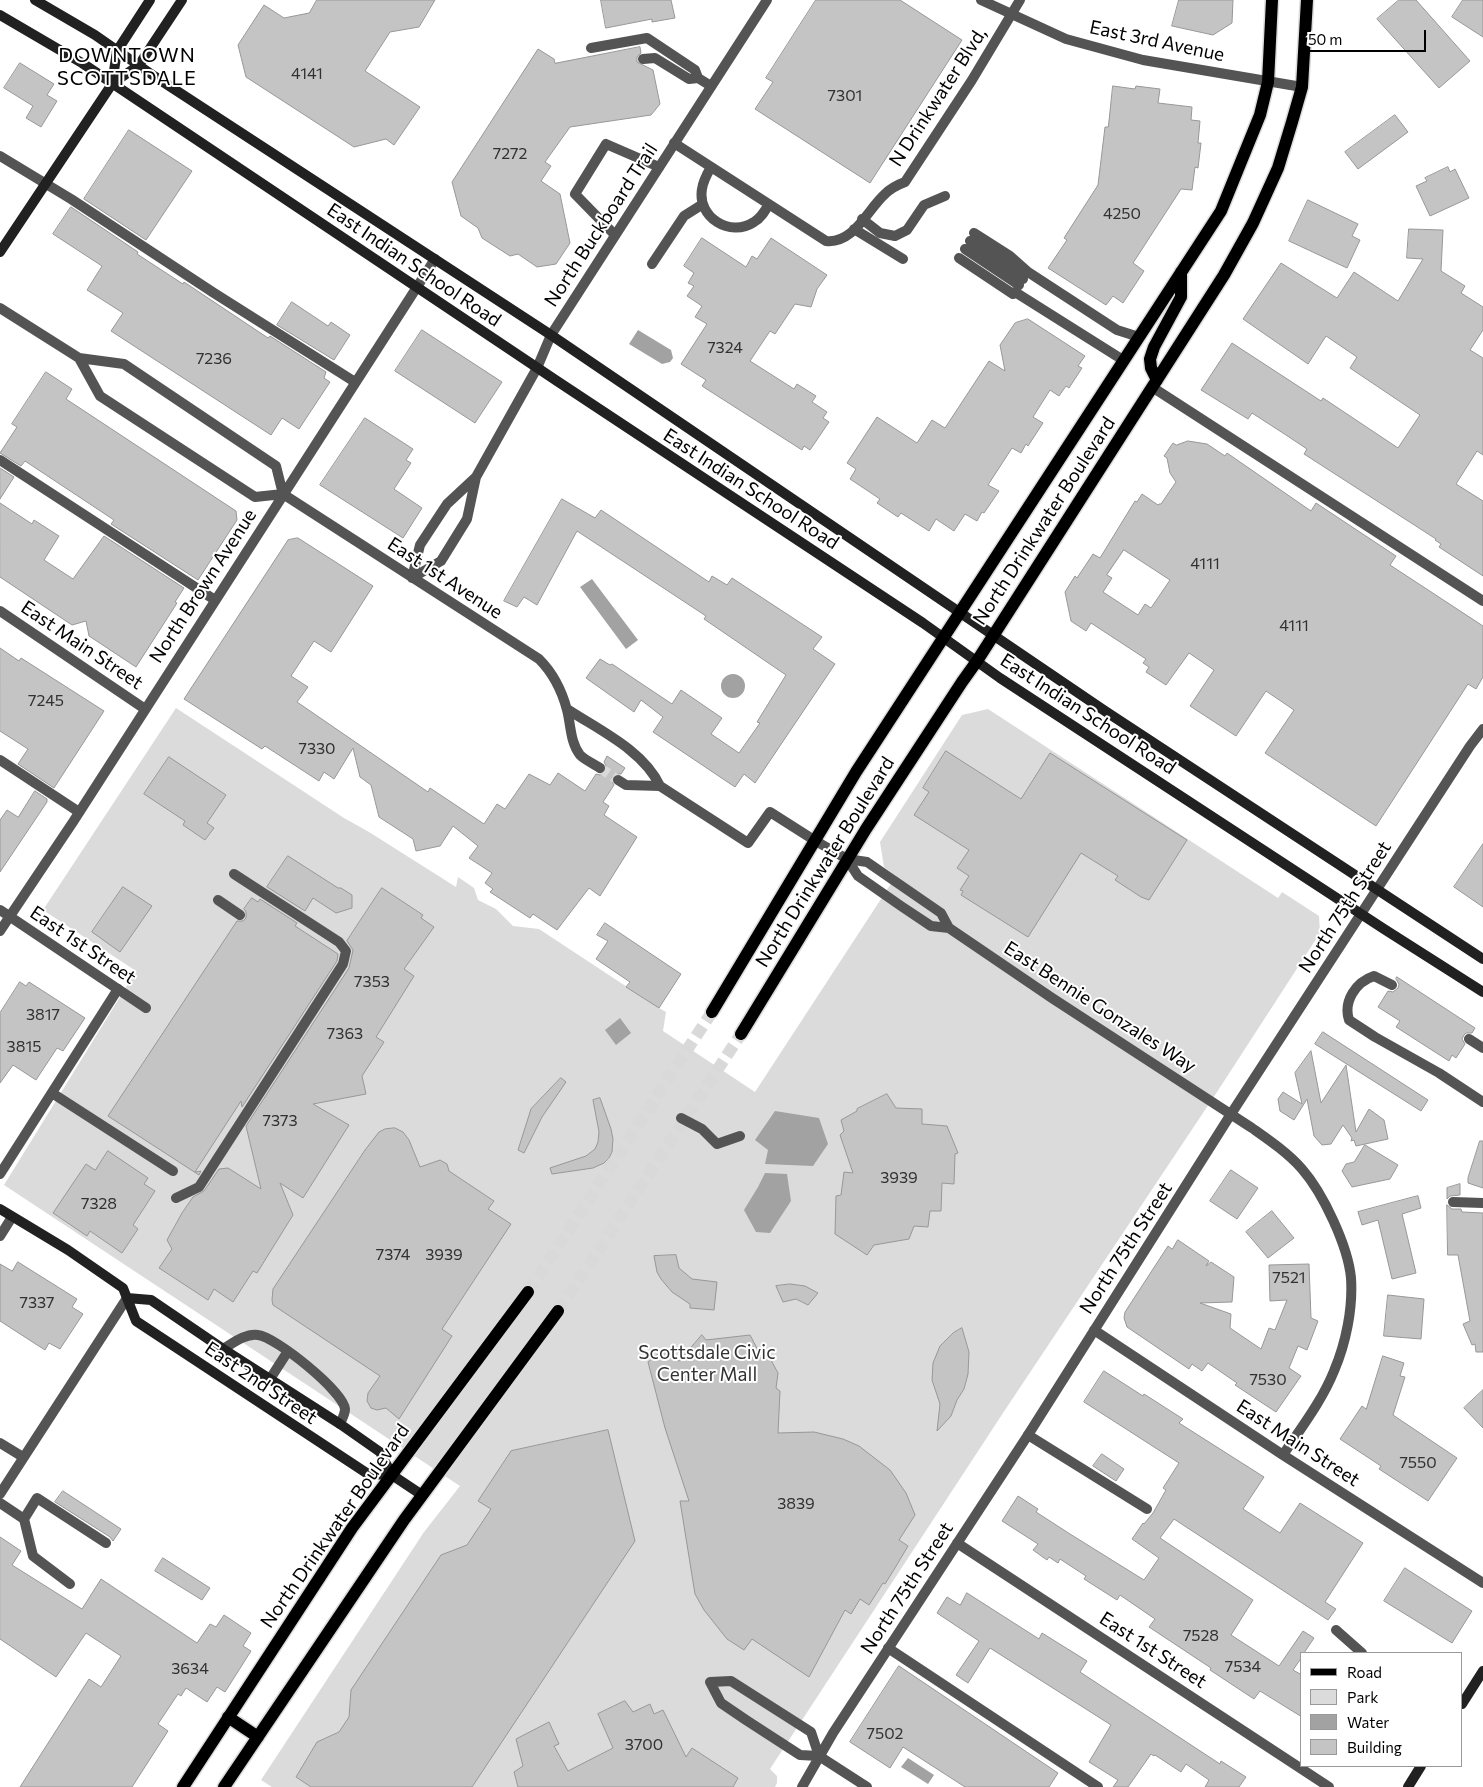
<!DOCTYPE html>
<style>
body{margin:0}
#map{position:relative;width:1483px;height:1787px;overflow:hidden;background:#fff;font-family:Commissioner,sans-serif}
canvas{display:block}
.legend{position:absolute;left:1300px;top:1652px;width:162px;height:115px;box-sizing:border-box;background:#fff;border:1px solid #999;margin:0;padding:6px 9px;list-style:none;font-size:15px;color:#000}
.legend li{display:flex;align-items:center;gap:10px;height:25px}
.legend b{width:25px;border:1px solid #999}
.scale{position:absolute;left:1300px;top:30px;width:126px;height:22px;box-sizing:border-box;border:2px solid #000;border-top:0;padding-left:6px;font-size:15px;line-height:18px;white-space:nowrap;color:#000;-webkit-text-stroke:4px #fff;paint-order:stroke}
</style>
<div id="map">
<canvas width="1483" height="1787"></canvas>
<ul class="legend">
<li><b style="height:6px;background:#000"></b>Road</li>
<li><b style="height:14px;background:#dbdbdb"></b>Park</li>
<li><b style="height:14px;background:#a2a2a2"></b>Water</li>
<li><b style="height:14px;background:#c4c4c4"></b>Building</li>
</ul>
<div class="scale">50 m</div>
</div>
<script>
const ctx = document.querySelector('canvas').getContext('2d');
ctx.lineJoin = 'round';
function paint(path, color) {
  ctx.fillStyle = color;
  ctx.fill(path, 'evenodd');
}
function trace(path, color, width, dash) {
  ctx.strokeStyle = color;
  ctx.lineWidth = width;
  ctx.lineCap = dash ? 'butt' : 'round';
  ctx.setLineDash(dash || []);
  ctx.stroke(path);
}
function write(font, color, halo, rows, align = 'center') {
  ctx.font = font + ' Commissioner,sans-serif';
  ctx.lineWidth = 4;
  ctx.setLineDash([]);
  ctx.textBaseline = 'middle';
  ctx.strokeStyle = halo;
  ctx.fillStyle = color;
  for (const [text, x, y, turn = 0] of rows) {
    ctx.save();
    ctx.translate(x, y);
    ctx.rotate((+turn || 0) * Math.PI / 180);
    ctx.textAlign = isNaN(turn) ? turn : align;
    if (halo) ctx.strokeText(text, 0, 0);
    ctx.fillText(text, 0, 0);
    ctx.restore();
  }
}
paint(new Path2D(`
 M176,708l168,110 25,14 87,55 2,-10 16,11 4,12 18,9 17,17 26,3 120,79 7,4 -3,19 92,61 141,-216 -12,-9 -4,-25 82,-127 26,-6 290,189 4,-6 37,24 1,17 -101,156 -216,324 -233,356 7,7v7l-2,4h-503l-11,-7 163,-248 36,-46 -456,-301 132,-214 -93,-61z`), '#dbdbdb');
paint(new Path2D(`
 M638,330l33,20 2,8 -3,4 -8,2 -33,-20z
 M592,579l46,61 -12,9 -46,-62z
 M721 686a12 12 0 1 1 24 0a12 12 0 1 1-24 0Z
 M620,1018l11,15 -15,12 -11,-15z
 M775,1111l44,7 9,26 -15,22 -48,-2 3,-14 -13,-10z
 M765,1173l22,1 4,27 -21,32 -14,-1 -12,-22 14,-23z
 M908,1758l26,17 -6,9 -27,-17z`), '#a2a2a2');
const building = new Path2D(`
 M317,0h118l-16,27 -29,5 -25,39 55,36 -26,38 -8,-6 -32,8 -108,-70 -8,-32 26,-40 20,13 25,-5z
 M601,0h70l4,18 -23,4v-3l-46,9z
 M816,0h84l62,40 -92,143 -115,-74 18,-27 -7,-4z
 M1179,0h54l-1,23 -19,12 -41,-9z
 M1399,0h17l54,61 -31,27 -62,-69z
 M1463,0h20v37l-31,-20z
 M640,47l1,6 -4,4v5l16,8 7,34 -9,11 -81,12 -25,35 6,4 -10,15 19,13 10,49 -14,21 -19,3 -19,-13 -8,2 -28,-18 -4,-10 -17,-12 -9,-34 86,-133 16,10 1,4z
 M20,63l34,21 -7,11 10,6 -16,26 -15,-9 7,-12 -29,-18z
 M1113,86l22,3 1,-3 24,3 -2,14 34,4 -1,13 9,1 -2,22h3l-3,25 -3,-1 -3,23 -11,-1 -48,74 11,8 -21,32 -10,-7 -7,9 -58,-37 19,-28 -3,-2 34,-53 7,-58h3z
 M1395,115l13,17 -50,37 -13,-17z
 M129,130l63,41 -46,69 -62,-41z
 M1448,167l2,5 5,-3 14,29 -39,18 -14,-30 11,-5 -2,-3z
 M1308,200l50,24 -6,12 8,4 -13,28 -58,-27z
 M71,207l67,45 -1,2 46,30 1,-2 84,56 2,-2 56,36 -2,6 6,4 -31,47 -17,-11 -11,17 -160,-104 12,-18 -36,-23 15,-24 -49,-32z
 M1409,229l34,1 -2,41 24,15 -4,7 22,14v23l-13,20 13,8v97l-6,-4 -21,33 27,17v75l-44,-29 2,-3 -6,-4 1,-1 -132,-85 3,-5 -21,-14 -34,-22 -4,6 -47,-29 31,-47 89,58 2,-3 75,50 22,-33 -70,-47 7,-11 -31,-21 -18,28 -65,-45 38,-56 56,35 17,-26 44,29 25,-42 -16,-1z
 M702,238l44,29 6,-11 5,3 14,-21 56,37 -10,14 -6,18 -16,-3 -20,30 -5,-3 -20,30 44,28 3,-5 19,12 -4,6 15,10 -4,6 6,4 -19,28 -6,-4 -2,4 -100,-64 4,-6 -25,-16 26,-40 -12,-7 7,-11 -15,-10 7,-10 -6,-3 6,-10 -10,-7z
 M292,302l36,24 3,-4 19,13 -16,25 -57,-35z
 M1028,319l57,37 -7,10 4,2 -13,20 -3,-2 -7,10 -9,-6 -17,27 10,6 -15,23 -2,-2 -5,9 -9,-5 -24,37 11,6 -15,22 -2,-1 -5,9 -12,-7 -11,17 -18,-12 -7,12 -28,-18 -3,4 -21,-14 3,-4 -30,-20 6,-10 -9,-6 30,-46 40,26 15,-23 13,8 44,-67 16,10 -5,-26 15,-22z
 M422,330l80,52 -27,41 -80,-52z
 M46,372l26,17 -6,10 170,112 1,9 -39,60 -87,-56 3,-4 -89,-59 -4,5 -21,-13 17,-26 -5,-3z
 M365,418l48,31 -7,11 5,3 -17,26 28,19 -19,30 -83,-53z
 M1188,441l19,3 18,12 2,-3 84,58 5,-8 80,53 -6,9 93,61v51l-7,12 -8,-5 -92,142 -111,-73 29,-43 -28,-19 -30,45 -46,-30 24,-36 -25,-17 -23,32 -20,-13 3,-5 -6,-4 3,-4 -55,-36 -5,8 -15,-10 -6,-29 10,-16 2,2 16,-24 7,4 35,-57 2,1 5,-8 16,11 1,-1h2l15,-22 -6,-9 -3,-15 -3,-2 9,-13 3,2zM1124,550l46,30 -19,28 -6,-4 -7,11 -35,-23 9,-14 -5,-3z
 M0,468l14,9 -14,22z
 M562,499l33,19 6,-8 108,72 3,-6 15,9 5,-7 90,59 -9,12 22,15 -80,119 -11,-9 -9,13 -82,-55 10,-15 -22,-17 -7,12 -48,-34 14,-19 10,6 2,-1 60,40 9,-14 41,28 -11,16 28,19 21,-30 -3,-1 29,-47 -82,-56 2,-3 -129,-85 -40,74 -13,-8 -7,10 -13,-6z
 M0,503l32,21 2,-4 25,16 -15,24 29,19 31,-43 80,52 -9,14 2,1 -41,64 -47,-31 -3,-15 -14,4 -72,-48z
 M298,538l75,48 -42,66 -17,-11 -23,35 17,11 -11,15 131,90 2,-4 54,36 13,-20 8,5 24,-35 21,11 8,-12 27,18 11,-17 4,1 6,-3 1,-4 -3,-6 3,-6 18,12 -4,6h-6l-3,3 -1,3 3,5 -11,17 6,4 -5,9 33,22 -37,59 -11,-8 -32,42 -24,-16 -3,4 -40,-26 3,-3 -8,-6 7,-10 -23,-15 9,-12 -25,-20 -13,20 -24,5 -3,-12 -34,-22 -8,-32 -11,-8 -7,-29 -19,31 -10,-7 -5,9 -54,-35 -3,3 -78,-50 104,-159z
 M0,648l19,13 2,-3 83,53 -50,77 -36,-24 10,-15 -28,-18z
 M946,751l75,48 29,-46 137,87 -38,60 -8,-3 -26,-17 3,-4 -37,-23 -53,84 -67,-42 2,-4 -3,-1 9,-14 -12,-8 12,-18 -55,-35 15,-23 -6,-4z
 M169,757l57,38 -19,28 7,5 -9,12 -22,-15 2,-4 -41,-27z
 M35,791l12,8v3l-47,70v-52l7,-10 11,7z
 M1483,844v63l-29,-20z
 M288,856l50,32h3l11,7v13l-16,5 -23,-15 -8,13 -38,-24z
 M123,887l29,19 -32,46 -28,-20z
 M382,888l41,27 -2,3 13,9 -30,42 10,7 -38,61 8,5 -22,34 4,18 -53,10 36,21 -46,73 -23,-15 13,32 -36,58 -4,-2 -20,31 -19,-13 -6,11 -49,-32 13,-19 -5,-9 15,-27 11,-16 11,-6 15,-22 9,-1 33,21 -15,-63 103,-158 4,-18 -6,-9z
 M252,898l6,4 2,-3 37,24 -2,3 43,28 -1,7 -95,146 -1,-6 -46,71 6,-1 -2,4 -91,-59 129,-195h6l3,-3v-6l-2,-3z
 M605,923l76,51 -22,34 -33,-21 4,-5 -34,-23 12,-18 -11,-6z
 M1397,977l78,51 -3,5h-6l-2,2 -2,4 3,5 -9,14 -4,-3 -3,6 -53,-34 4,-6 -22,-14 10,-16 5,1 5,-4 1,-4 -3,-5z
 M20,982l6,4 3,-4 56,36 -22,33 -6,-3 -21,32 -23,-15 -13,18v-70z
 M1323,1032l105,68 -7,11 -106,-67z
 M1311,1051l10,52 25,-38 10,67 13,-23 15,11 4,19 -32,7 -2,-6 -3,1 1,-3 -9,-13 -12,19 -9,1 -8,-9 -7,-37 -13,21 -14,-9 -2,-12 5,-7 19,12 -7,-31z
 M561,1078l5,4 -24,35 -18,36 -6,-3 13,-41z
 M887,1094l9,14 26,1v15l25,2 11,27 -3,1 -1,30 -12,-1 -1,28h-11l-2,16 -14,-1 -5,13 -35,6 -7,10 -32,-21 1,-38 5,-1 3,-23 9,1 -13,-38 4,-4 -3,-11 16,-9v-2z
 M600,1098l11,31 2,10 -1,13 -3,6 -5,5 -11,5 -41,6 -2,-6 36,-12 9,-7 3,-7 1,-10 -6,-32z
 M395,1128l8,4 6,8 11,27 20,-7 7,4 2,7 45,30 -6,8 23,15 -69,105 10,7 -53,83 -13,-11 -9,2 -6,-2 -4,-7 1,-8 12,-17 -107,-71 -1,-5 1,-11 92,-139 14,-18 6,-3z
 M1480,1141h3v47l-15,-5v-5z
 M1365,1145l33,20 -8,14 -38,8 -10,-16 4,-7 8,-2z
 M108,1151l40,27 -4,6 11,7 -22,34 5,4 -16,24 -32,-22 -3,5 -34,-23 33,-49 9,6z
 M1231,1170l27,18 -21,31 -27,-18z
 M1460,1184v11l-10,1 -3,3v-11z
 M1418,1196l3,12 -19,6 14,59 -24,6 -14,-59 -16,5 -4,-13z
 M1447,1205l5,4h9l1,3 21,1v139h-7l-1,-8 -3,1 -9,-21 7,-3 -12,-66h-10z
 M1272,1211l22,27 -26,20 -22,-26z
 M1178,1240l31,21 -3,5 5,-4 23,15 -2,25 -32,1 31,11 -1,14 31,21 8,-21 6,2 12,-30 -17,1 -1,-36 40,-1 2,54 7,3 -11,29 -9,-4 -9,22 12,8 -25,36 -41,-27 2,-2 -29,-20 -6,8 -10,-7 -3,5 -62,-42 -3,-9 1,-6 43,-66 4,3z
 M676,1255l3,13 13,11 25,3 -3,28 -24,-2v-4l-18,-12 -11,-13 -4,-7 -3,-16z
 M18,1262l59,37 -5,8 11,7 -23,35 -11,-6 -4,7 -45,-29v-57l12,7z
 M790,1284l15,2 13,7 -10,12 -12,-6 -13,3 -7,-16z
 M1388,1295l36,4 -3,40 -37,-3z
 M962,1328l7,24 -1,22 -4,15 -7,11 -6,16 -14,15 3,-27 -8,-24 1,-17 7,-17 13,-13z
 M702,1335l4,5 44,-5 9,17 6,-3 13,24 -2,15 4,3 -2,42 36,-1 29,7 16,7 31,24 16,23 9,22 -16,25 9,6 -13,22 -10,16 -2,-1 -14,22 -9,-6 -9,15 -6,-4 -36,67 -57,-38 -8,11 -17,-11 -23,-29 -9,-16 -15,-93h9l-24,-73 -17,-66 16,-13 15,12z
 M1383,1356l21,7 -4,13 5,1 -12,38 64,43 -29,43 -49,-32 2,-3 -41,-27 22,-33 4,3z
 M1104,1371l39,25 1,-2 39,25 -4,4 85,54 -21,32 37,24 20,-30 63,40 -38,59 11,7 -8,11 -154,-101 -14,19 93,62 -22,35 48,31 24,-35 11,7 -10,15h-2v4l-9,13 9,5v42l-42,-26 -6,8 -44,-29 1,-2 -62,-41 6,-8 -35,-24 -3,5 -33,-21 2,-3 -26,-17 -2,4 -9,-6 -2,3 -14,-10 5,-6 -36,-23 16,-25 20,13 -2,3 34,22 74,46 15,-22 -27,-19 11,-16 1,1 9,-11 13,-23 -3,-2 16,-25 -95,-61z
 M1483,1390v38l-19,-20z
 M608,1430l27,111 -163,246h-161l-15,-10 21,-35 22,-10 10,-15 2,-27 90,-135 26,-10 24,-36 -13,-8 33,-50z
 M1102,1454l22,15 -8,12 -23,-15z
 M63,1491l58,38 -8,12 -3,-4 -55,-35z
 M0,1537l21,14 -9,14 70,44 19,-30 96,64 13,-19 6,3 8,-12 27,18 -8,13 8,5 -26,41 -8,-5 -10,15 -21,-14 -5,8 -3,-2 -20,30 10,7 -36,56h-112l69,-108 12,8 20,-31 -35,-23 -30,44 -56,-38z
 M163,1558l47,30 -8,12 -47,-29z
 M1405,1568l67,43 -20,32 -68,-42z
 M967,1593l72,46 3,-6 45,28 -7,11 140,92 1,-3 25,16 -7,10h-34l4,-7 -23,-16 -5,8 -26,-17 -1,1 -3,-2 -23,33h-15l5,-7 -29,-18 22,-37 -121,-77 -22,35 -12,-8 23,-34 -42,-28 10,-16 13,8z
 M899,1666l159,107 -9,14h-84l-62,-40 -13,21 -40,-26z
 M625,1701l8,11 17,-8 4,10 9,-4 23,47 6,-9 46,30 -5,9h-215l-4,-15 9,-6 -7,-27 33,-17 10,22 -5,2 14,25 45,-23 -15,-34z`);
paint(building, '#c4c4c4');
trace(building, '#989898', 1);
trace(new Path2D(`
 M600,768l18,12`), '#d9d9d9', 10, [10, 5]);
trace(new Path2D(`
 M528,1292l184,-280
 M558,1311l183,-277`), '#d9d9d9', 12, [12, 6]);
const primary = new Path2D(`
 M1157,380l-6,-12 -1,-9 4,-12 27,-50v-25
 M712,1012l144,-240 365,-561 39,-96 8,-33 4,-82
 M741,1034l125,-205 96,-147 15,-21 247,-386 29,-52 25,-55 14,-46 10,-35 5,-87
 M228,1717l30,20
 M183,1787l169,-259 176,-236
 M224,1787l180,-267 154,-209`);
trace(primary, '#dbdbdb', 15);
trace(new Path2D(`
 M591,48l56,-10 48,32 3,8 13,8
 M643,59l12,-1 34,21 9,-1
 M674,143l152,98c28,3 41,-31 59,-47 6,-6 12,-9 20,-12l67,-102 48,-80
 M0,156l71,43 143,94 141,89
 M711,167c-4,7 -8,14 -9,22 -5,28 28,49 52,33 7,-4 11,-11 15,-18
 M862,219l18,14 15,3 12,-6 17,-25 21,-9
 M854,229l49,30
 M974,233l36,23 18,16 89,58 22,7
 M615,235l-40,-41 31,-50 53,23
 M970,241l35,23 18,15
 M965,249l54,36
 M959,258l54,36
 M652,264l32,-48 19,-12
 M1015,292l108,68
 M1152,387l331,214
 M0,460l215,140
 M0,760l79,52
 M218,900l22,15
 M1392,985l-18,-9c-18,6 -31,25 -25,44l26,17 64,36 44,29
 M1469,1039l14,9
 M52,1093l121,78
 M0,1174l118,-185
 M176,1198l23,-11 144,-223 3,-13 -7,-9 -105,-68
 M1453,1202l30,1
 M0,1236l12,-19
 M223,1349c10,-6 23,-16 35,-14 18,2 85,56 87,74 0,5 -3,10 -5,15
 M270,1379l18,-28
 M1028,1435l119,74
 M0,1443l23,14
 M0,1503l24,16 9,37 37,28
 M24,1519l13,-21 69,45
 M1336,1630l26,23
 M888,1648l210,139`), '#545454', 10);
trace(new Path2D(`
 M981,0l85,39 77,21 159,27
 M0,308l79,50 45,6 152,102 7,28
 M79,358l21,38 155,101 28,-3 256,165c14,14 23,32 28,51 4,15 3,32 13,45 5,5 14,9 20,13
 M412,578l29,-17 26,-42 9,-42 61,-109 14,-33 216,-335
 M412,578l8,-33 27,-41 29,-27
 M0,611l145,98
 M567,709c32,21 76,41 93,77l88,57 22,-31 44,28 33,19 20,3 74,51 8,15 103,70 200,130c17,12 36,25 50,41 21,24 46,77 49,109 2,30 -5,65 -17,93 -12,30 -33,57 -51,84
 M618,780l8,5 34,1
 M847,859l11,17 43,30 30,20 18,2
 M0,910l146,98
 M0,931l73,-109 362,-563
 M681,1118l21,11 15,15 23,-8
 M1094,1330l189,125 200,128
 M0,1494l127,-196
 M957,1543l372,244
 M819,1756l-8,-24 -80,-51 -21,1 11,21 25,17 54,35 19,1 48,31
 M802,1787l31,-54 195,-298 203,-321 239,-368 13,-17`), '#545454', 10);
trace(new Path2D(`
 M35,0l60,35 59,41 397,259 554,376 378,248
 M0,15l82,48 475,318 366,242 77,55 384,251 99,63
 M112,84l5,-33 33,-51
 M0,252l112,-168 27,-19 43,-65
 M0,1209l68,41 55,38 13,33 232,153 24,1
 M127,1298l24,2 72,49 117,75 40,28 12,23 30,20
 M1462,1704l21,-33
 M1408,1787l13,-21`), '#212121', 10);
trace(primary, '#000', 12);
write('16px', '#313131', null, [
 ["4141",307,74],
 ["7301",845,96],
 ["7272",510,154],
 ["4250",1122,214],
 ["7324",725,348],
 ["7236",214,359],
 ["4111",1205,564],
 ["4111",1294,626],
 ["7245",46,701],
 ["7330",317,749],
 ["7353",372,982],
 ["3817",43,1015],
 ["7363",345,1034],
 ["3815",24,1047],
 ["7373",280,1121],
 ["3939",899,1178],
 ["7328",99,1204],
 ["7374",393,1255],
 ["3939",444,1255],
 ["7521",1289,1278],
 ["7337",37,1303],
 ["7530",1268,1380],
 ["7550",1418,1463],
 ["3839",796,1504],
 ["7528",1201,1636],
 ["7534",1243,1667],
 ["3634",190,1669],
 ["7502",885,1734],
 ["3700",644,1745]
]);
write('19px', '#000', '#fff', [
 ["East 3rd Avenue",1157,41,12],
 ["N Drinkwater Blvd,",938,97,-57],
 ["North Buckboard Trail",601,225,-57],
 ["East Indian School Road",414,265,34],
 ["East Indian School Road",751,489,33],
 ["North Drinkwater Boulevard",1044,521,-57],
 ["East 1st Avenue",445,578,33],
 ["North Brown Avenue",203,586,-57],
 ["East Main Street",82,645,34],
 ["East Indian School Road",1088,714,33],
 ["North Drinkwater Boulevard",825,862,-58],
 ["North 75th Street",1345,907,-57],
 ["East 1st Street",83,945,34],
 ["East Bennie Gonzales Way",1100,1007,33],
 ["North 75th Street",1126,1248,-57],
 ["East 2nd Street",261,1383,34],
 ["East Main Street",1298,1443,33],
 ["North Drinkwater Boulevard",335,1526,-55],
 ["North 75th Street",907,1588,-57],
 ["East 1st Street",1153,1650,33]
]);
write('19px', '#323232', '#fff', [
 ["Scottsdale Civic",707,1353],
 ["Center Mall",707,1375]
]);
ctx.letterSpacing = '1px';
write('20px', '#000', '#fff', [
 ["DOWNTOWN",127,55],
 ["SCOTTSDALE",127,78]
]);
ctx.letterSpacing = '0px';
</script>
